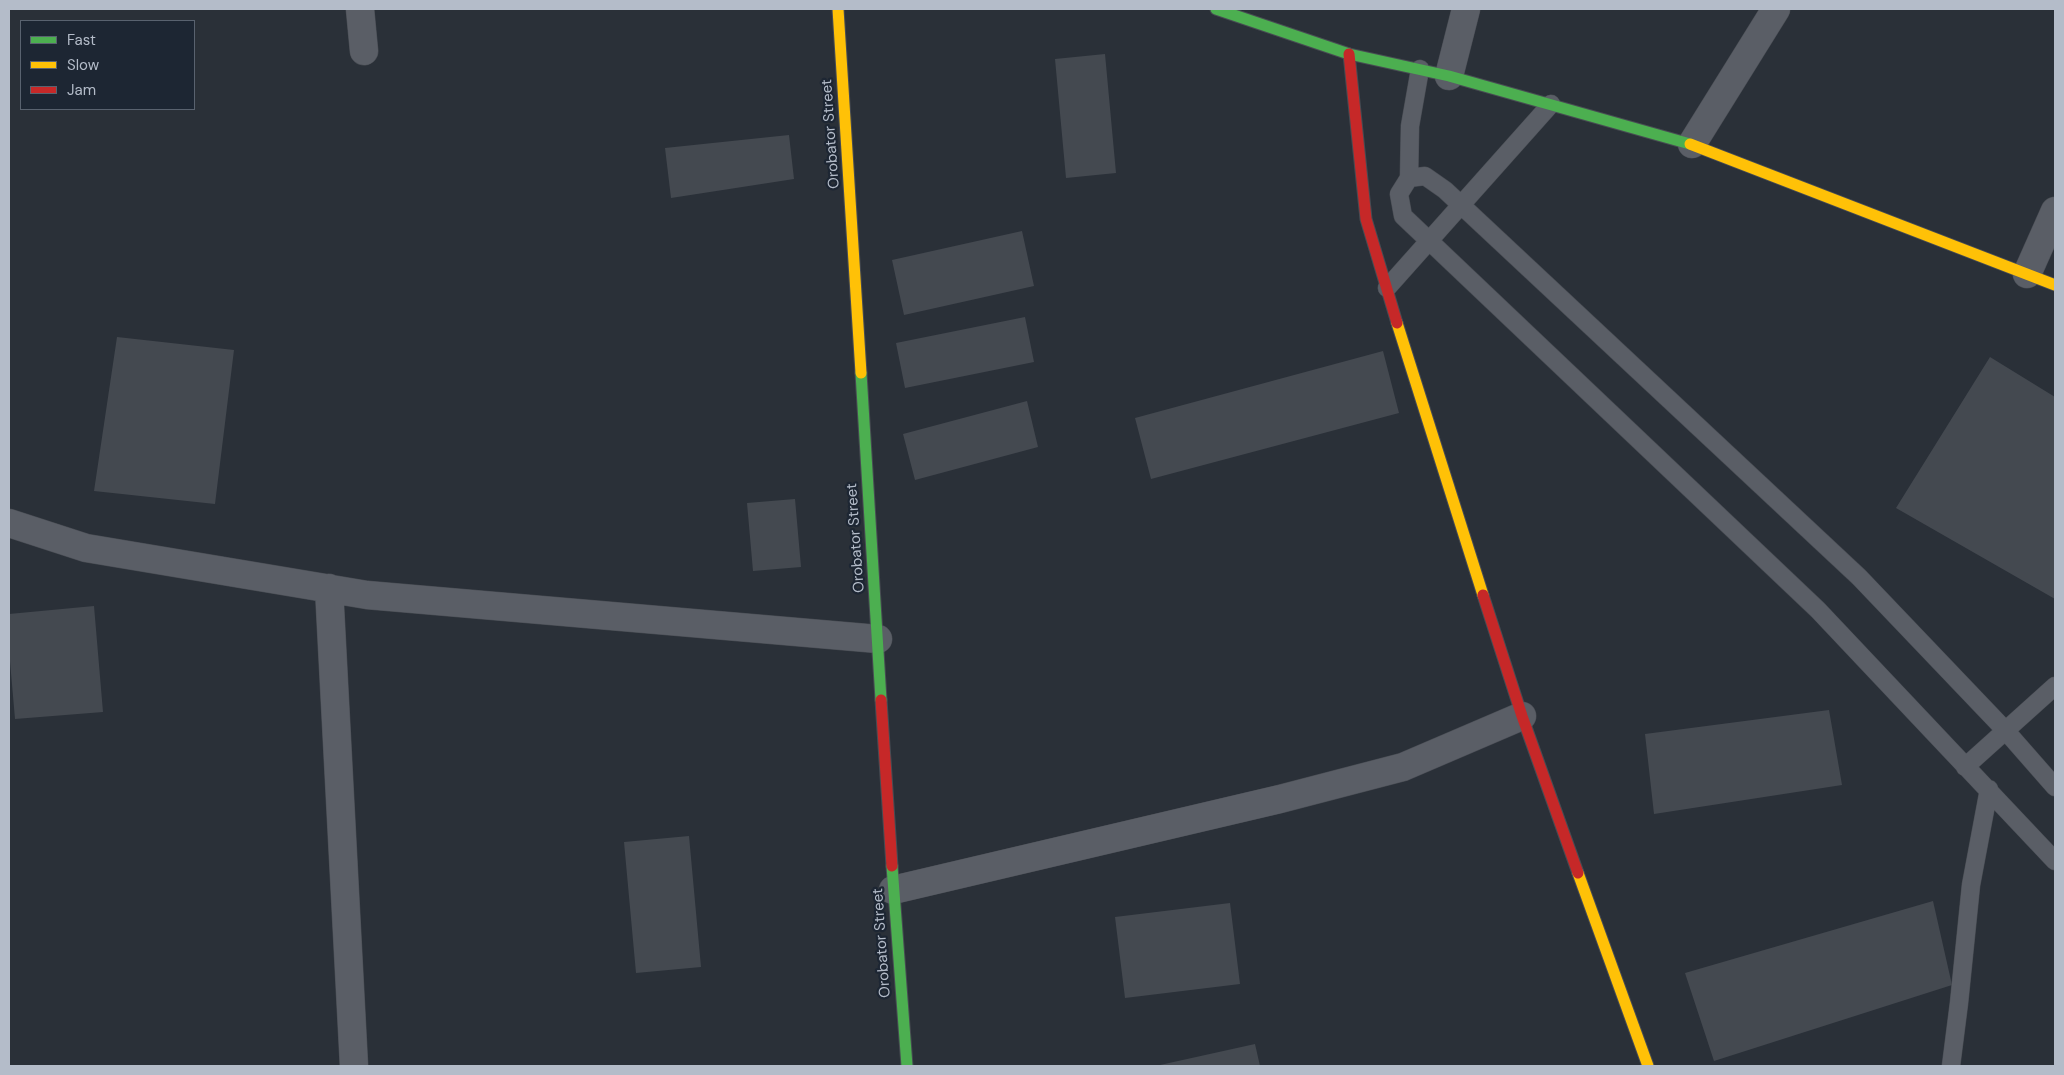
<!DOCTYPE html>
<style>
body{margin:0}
#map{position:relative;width:2064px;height:1075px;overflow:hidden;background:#2a3038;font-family:"DM Sans",sans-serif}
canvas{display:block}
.frame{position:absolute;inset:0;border:10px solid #b4bcc9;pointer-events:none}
.legend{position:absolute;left:20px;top:20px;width:175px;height:90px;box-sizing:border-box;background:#1d2633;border:1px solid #59626f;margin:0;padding:6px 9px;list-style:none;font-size:15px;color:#b4bcc9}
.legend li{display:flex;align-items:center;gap:10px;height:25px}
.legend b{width:25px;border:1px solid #59626f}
</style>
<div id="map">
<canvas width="2064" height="1075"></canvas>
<div class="frame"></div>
<ul class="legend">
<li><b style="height:6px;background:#4caf50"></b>Fast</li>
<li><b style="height:6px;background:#ffc107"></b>Slow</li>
<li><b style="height:6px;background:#c62828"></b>Jam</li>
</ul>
</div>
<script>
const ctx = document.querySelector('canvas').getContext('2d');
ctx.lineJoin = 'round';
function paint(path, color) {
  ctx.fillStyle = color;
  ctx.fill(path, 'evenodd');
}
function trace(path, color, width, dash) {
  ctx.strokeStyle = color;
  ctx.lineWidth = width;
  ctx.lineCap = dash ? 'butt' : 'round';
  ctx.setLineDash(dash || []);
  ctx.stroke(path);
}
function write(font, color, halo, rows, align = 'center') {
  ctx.font = font + ' "DM Sans",sans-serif';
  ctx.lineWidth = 4.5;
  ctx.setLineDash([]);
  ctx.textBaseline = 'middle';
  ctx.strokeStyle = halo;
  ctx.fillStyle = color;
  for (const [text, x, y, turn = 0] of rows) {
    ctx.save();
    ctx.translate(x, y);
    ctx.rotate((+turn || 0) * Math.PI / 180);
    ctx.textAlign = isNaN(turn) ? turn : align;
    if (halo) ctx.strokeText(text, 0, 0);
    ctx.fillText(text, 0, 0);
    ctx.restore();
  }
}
paint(new Path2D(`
 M1105,54l11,119 -50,5 -11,-119z
 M789,135l5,44 -123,19 -6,-50z
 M1022,231l12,55 -130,29 -12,-55z
 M1025,317l9,45 -129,26 -9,-45z
 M117,337l117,13 -19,154 -121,-13z
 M1383,351l16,62 -248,66 -16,-61z
 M1990,357l65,40v202l-159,-91z
 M1027,401l11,46 -123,33 -12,-46z
 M795,499l6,68 -48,4 -6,-68z
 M94,606l9,106 -88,7 -6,-69v-36z
 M1829,710l13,75 -188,29 -9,-80z
 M689,836l12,131 -65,6 -12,-131z
 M1933,901l19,84 -238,76 -29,-88z
 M1230,903l10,81 -115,14 -10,-81z
 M1255,1044l5,22h-99l-1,-1z`), '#444950');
const lane = new Path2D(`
 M1409,178l1,-52 10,-57
 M1387,288l164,-184
 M1965,767l90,-81
 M2055,787l-50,-57 -146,-153 -414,-387 -20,-14 -16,2 -10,16 4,22 415,394 237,251
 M1951,1066l8,-63 12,-118 18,-96`);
const street = new Path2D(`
 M360,9l4,42
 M1449,76l17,-67
 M1692,144l84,-135
 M2027,274l28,-63
 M9,523l77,25 281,47 511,44
 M329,588l25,478
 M893,890l387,-91 123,-32 119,-51`);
const fast = new Path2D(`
 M1216,9l133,45 100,22 241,68
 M861,373l20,327
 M892,866l15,200`);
const slow = new Path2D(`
 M838,9l23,364
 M1690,144l365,141
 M1397,323l86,272
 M1578,873l70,193`);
const jam = new Path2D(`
 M1349,54l17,165 31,104
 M1483,595l39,121 56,157
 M881,700l11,166`);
trace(lane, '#484c53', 19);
trace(street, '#484c53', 29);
trace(fast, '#484c53', 13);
trace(slow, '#484c53', 13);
trace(jam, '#484c53', 13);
trace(lane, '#5a5e66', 18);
trace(street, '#5a5e66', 28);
trace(fast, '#4caf50', 11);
trace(slow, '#ffc107', 11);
trace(jam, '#c62828', 11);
write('15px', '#b4bcc9', '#1d2633', [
 ["Orobator Street",831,134,-94],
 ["Orobator Street",856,538,-94],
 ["Orobator Street",882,943,-94]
]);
</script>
